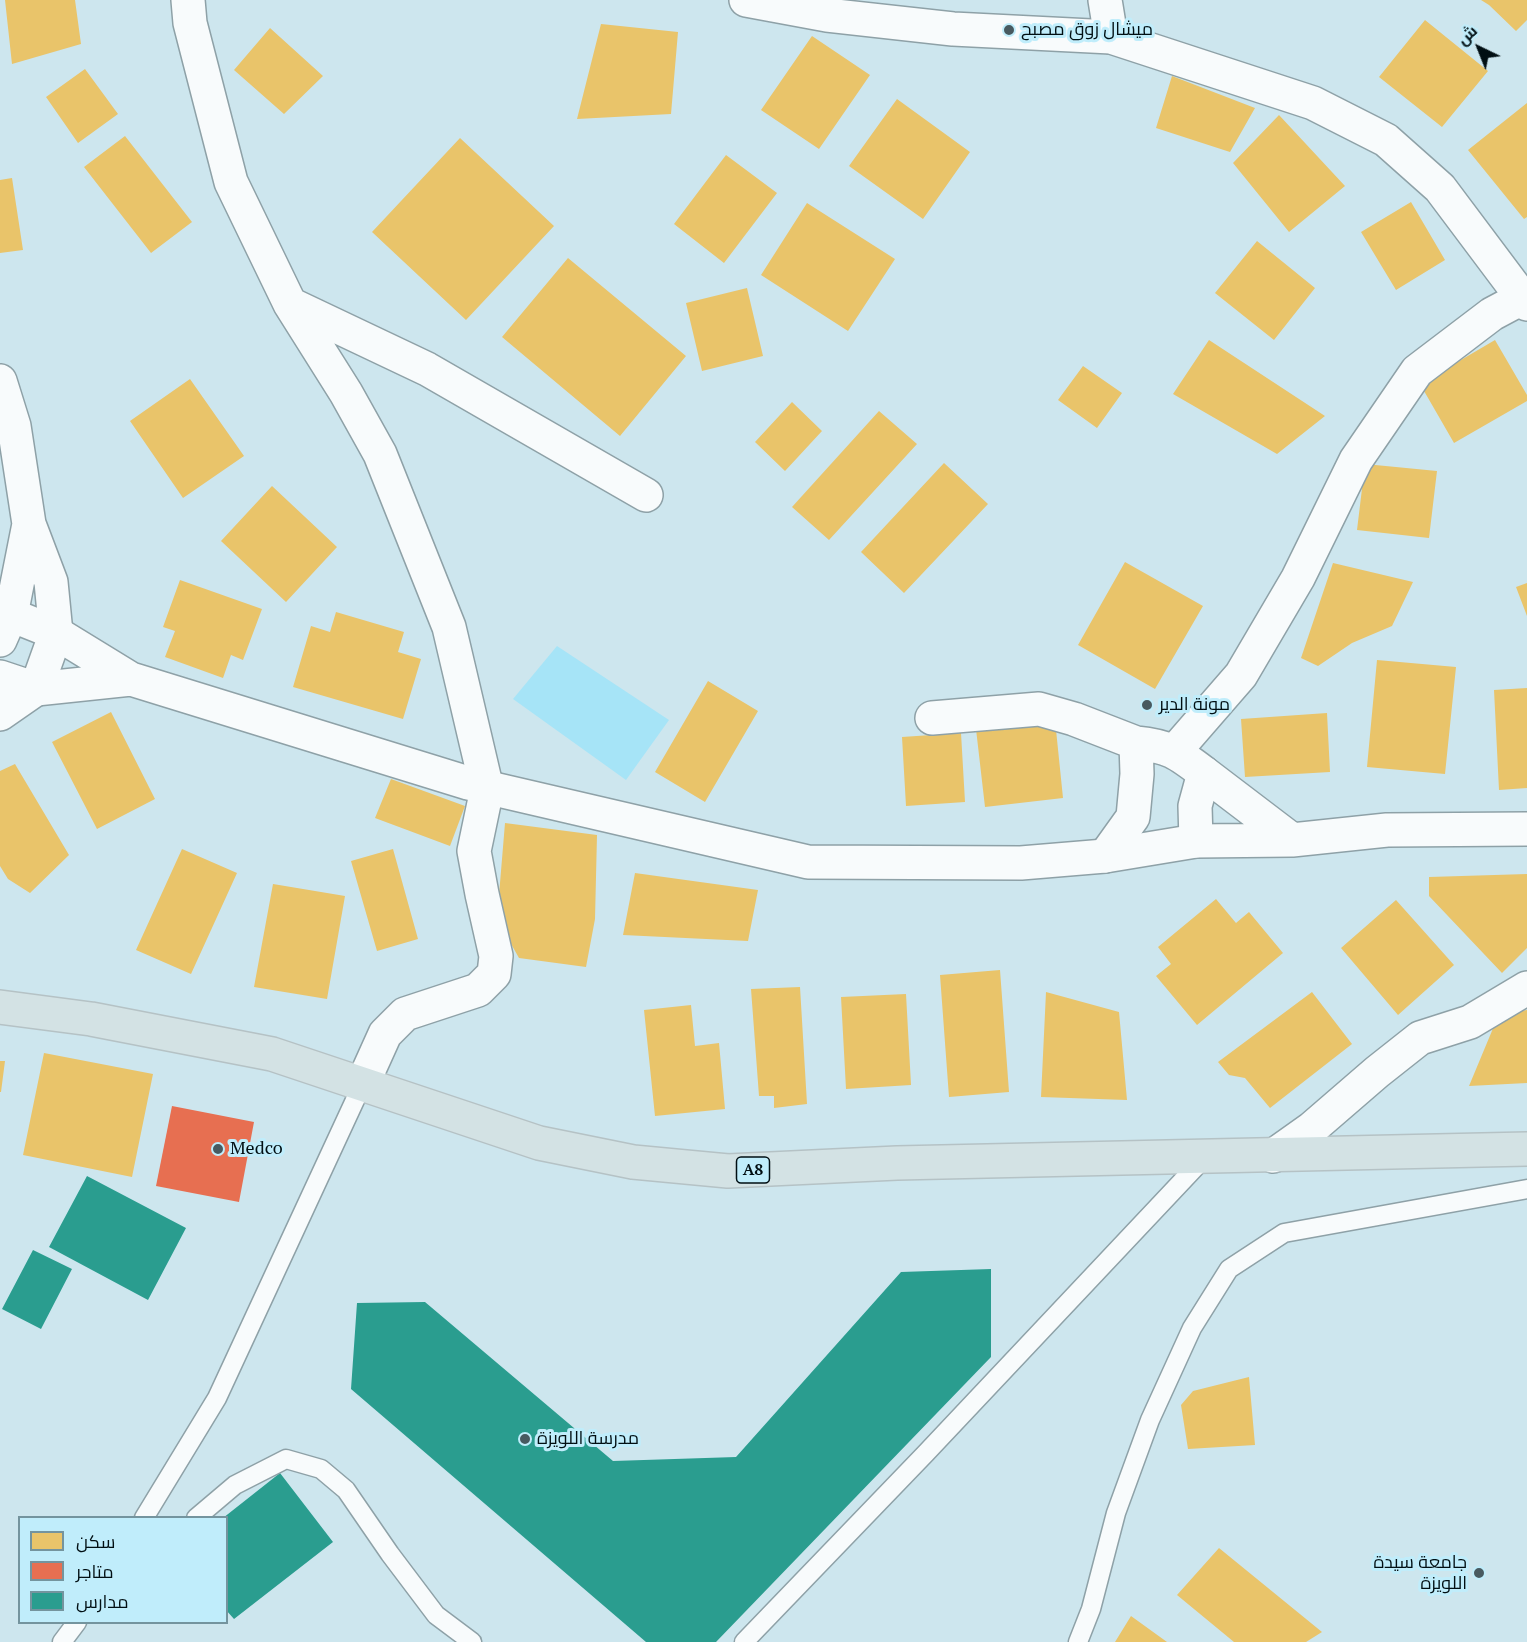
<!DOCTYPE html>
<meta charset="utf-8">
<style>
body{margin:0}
#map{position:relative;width:1527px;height:1642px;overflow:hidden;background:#cde6ee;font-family:"PT Serif",Cairo,serif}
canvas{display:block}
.legend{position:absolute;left:18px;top:1516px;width:210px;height:108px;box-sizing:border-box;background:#c0edfb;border:2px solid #74949e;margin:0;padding:8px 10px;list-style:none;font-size:18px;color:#010f13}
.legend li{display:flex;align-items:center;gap:12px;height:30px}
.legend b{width:30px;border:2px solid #74949e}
.north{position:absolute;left:1449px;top:18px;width:60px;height:60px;-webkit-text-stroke:4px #c0edfb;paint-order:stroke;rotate:317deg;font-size:16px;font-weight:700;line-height:24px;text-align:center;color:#010f13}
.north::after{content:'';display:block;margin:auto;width:21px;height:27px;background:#010f13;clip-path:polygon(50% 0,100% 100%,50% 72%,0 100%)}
</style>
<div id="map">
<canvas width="1527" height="1642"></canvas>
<ul class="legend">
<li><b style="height:16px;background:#e9c46a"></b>سكن</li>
<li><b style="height:16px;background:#e76f51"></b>متاجر</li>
<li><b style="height:16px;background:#2a9d8f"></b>مدارس</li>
</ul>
<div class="north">ش</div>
</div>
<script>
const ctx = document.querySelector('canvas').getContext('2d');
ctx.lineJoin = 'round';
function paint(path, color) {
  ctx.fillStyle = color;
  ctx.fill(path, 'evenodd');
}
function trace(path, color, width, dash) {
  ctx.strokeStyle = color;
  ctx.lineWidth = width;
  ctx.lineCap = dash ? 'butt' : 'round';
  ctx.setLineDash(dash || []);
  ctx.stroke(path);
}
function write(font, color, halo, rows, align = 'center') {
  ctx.font = font + ' "PT Serif",Cairo,serif';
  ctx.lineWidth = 6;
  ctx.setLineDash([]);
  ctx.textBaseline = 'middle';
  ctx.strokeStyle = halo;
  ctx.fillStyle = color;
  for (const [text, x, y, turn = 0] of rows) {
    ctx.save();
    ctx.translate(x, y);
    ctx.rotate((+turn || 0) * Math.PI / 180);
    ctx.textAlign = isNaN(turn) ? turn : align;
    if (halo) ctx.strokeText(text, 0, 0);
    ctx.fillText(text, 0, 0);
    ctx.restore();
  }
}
paint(new Path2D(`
 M557,646l112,74 -43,60 -113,-81z`), '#a6e4f7');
paint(new Path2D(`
 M5,0h70l6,44 -69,20z
 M1481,0h46v20l-11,11 -27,-26z
 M1425,20l63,51 -46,56 -63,-50z
 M601,24l77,8 -7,82 -94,5z
 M270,28l53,48 -39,38 -50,-44z
 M812,36l58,39 -51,74 -58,-39z
 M85,69l33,45 -40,29 -32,-46z
 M1172,76l83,32 -25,44 -74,-24z
 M897,99l73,53 -47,67 -74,-53z
 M1527,103v114l-3,2 -56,-69z
 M1279,115l66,71 -56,46 -56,-69z
 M125,136l67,86 -41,31 -67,-86z
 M460,138l94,88 -88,94 -94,-88z
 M726,155l51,38 -53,70 -50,-39z
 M12,178l11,72 -23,3v-73z
 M1411,202l34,58 -49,30 -35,-58z
 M807,203l88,56 -47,72 -87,-56z
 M1257,241l58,47 -41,52 -59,-47z
 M568,258l118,98 -66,80 -118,-99z
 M747,288l16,68 -61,15 -16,-68z
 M1209,340l116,76 -48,38 -104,-60z
 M1495,340l32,55v6l-73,42 -34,-59z
 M1083,366l39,27 -25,35 -39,-28z
 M190,379l54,77 -61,42 -53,-77z
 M792,402l30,29 -37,40 -30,-29z
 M879,411l38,33 -88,96 -37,-33z
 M944,463l44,41 -84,89 -43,-41z
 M1365,464l72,7 -8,67 -72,-8z
 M272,486l65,61 -51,55 -65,-61z
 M1125,562l78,44 -48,83 -77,-44z
 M1333,563l80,19 -21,44 -40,17 -34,23 -17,-8z
 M180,580l82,29 -19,51 -12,-5 -8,23 -58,-21 10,-26 -12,-4z
 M1527,583v33l-11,-29z
 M336,612l68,20 -6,20 23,7 -18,60 -110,-32 18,-61 19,6z
 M1377,660l79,7 -11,107 -78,-7z
 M708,681l50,30 -53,91 -50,-30z
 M1527,688v100l-28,2 -5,-100z
 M111,712l44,87 -58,30 -45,-87z
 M1327,713l3,59 -85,5 -4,-58z
 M1055,720l8,78 -78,9 -9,-78z
 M961,733l4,69 -59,4 -4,-69z
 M15,764l54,91 -39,38 -22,-14 -8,-13v-95z
 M391,779l74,27 -15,40 -75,-28z
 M505,823l92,12 -2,84 -9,48 -67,-9 -22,-39z
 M182,849l55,24 -46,101 -55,-24z
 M393,849l25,90 -41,12 -26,-90z
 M635,873l123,17 -10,51 -125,-6z
 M1527,874v74l-25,25 -73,-77v-19z
 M273,884l72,12 -18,103 -73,-12z
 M1216,899l20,24 13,-11 34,41 -86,72 -41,-49 15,-12 -13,-17z
 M1396,900l58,65 -56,50 -57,-67z
 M1000,970l9,122 -60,5 -9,-122z
 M800,987l7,117 -33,4v-12h-15l-8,-107z
 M1046,992l73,20 8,88 -86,-3z
 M1312,992l40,52 -82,64 -25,-30 -16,-3 -11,-13z
 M906,994l5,91 -65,4 -5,-92z
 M691,1005l4,41 24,-3 6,66 -70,7 -11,-106z
 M1527,1010v73l-58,3 30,-72z
 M44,1053l109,21 -21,103 -109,-22z
 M0,1061h5l-4,31h-1z
 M1249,1377l6,68 -67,4 -7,-44 12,-14z
 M1219,1548l103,84 -16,10h-72l-57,-47z
 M1131,1616l36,26h-52z`), '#e9c46a');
paint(new Path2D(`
 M172,1106l82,16 -15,80 -83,-16z`), '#e76f51');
paint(new Path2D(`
 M87,1176l99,52 -38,72 -99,-53z
 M33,1250l39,19 -31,60 -39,-20z
 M991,1269v88l-275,285h-70l-295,-253 6,-86 68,-1 188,159 123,-4 165,-185z
 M280,1473l53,69 -99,77 -8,-9v-92h-3z`), '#2a9d8f');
const service = new Path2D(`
 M144,1518l73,-120 145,-313
 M196,1518l39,-33 51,-26 35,10 25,21 44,64 46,61 36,27
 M62,1642l15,-20
 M744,1642l182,-189 278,-295
 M1078,1642l13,-33 25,-96 34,-93 42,-92 37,-59 55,-36 243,-44`);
const minor = new Path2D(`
 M188,0l2,23 41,159 59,122 56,89 34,61 69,173 38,162 -13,62 8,43 14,62 -2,18 -16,16 -73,24 -20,20 -23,51
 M1105,0l6,37
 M290,304l137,65 219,126
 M932,718l107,-9 35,10 62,24
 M1175,751l66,-76 57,-97 58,-118 61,-89 75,-57 32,-17
 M1105,856l28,-39 4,-43 -1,-31c33,3 42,10 68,30l-9,33 1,35
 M1273,1156l38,-27 66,-57 43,-34 50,-16 57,-34`);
const tertiary = new Path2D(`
 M746,0l81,15 126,14 158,8 202,66 73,37 54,48 87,116
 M11,615l45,18 75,46 337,104 340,79 213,1 84,-7 91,-15 96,-1 95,-10 140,-1
 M0,677l36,12 95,-10
 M1204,773l88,67`);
const secondary = new Path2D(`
 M0,381l14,45 15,98 22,58 5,51 -20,56 -36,25
 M0,640l11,-25 18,-91`);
const trunk = new Path2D(`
 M0,1007l91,12 181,35 267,89 94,19 95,9 169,-8 630,-14`);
trace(service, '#8ea1a7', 21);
trace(minor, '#8ea1a7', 36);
trace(tertiary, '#8ea1a7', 36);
trace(secondary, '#8ea1a7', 36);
trace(trunk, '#b5c2c5', 36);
trace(service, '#f8fbfc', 18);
trace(minor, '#f8fbfc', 33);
trace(tertiary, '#f8fbfc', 33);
trace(secondary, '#f8fbfc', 33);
trace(trunk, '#d3e2e4', 33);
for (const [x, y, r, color] of [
 [1009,30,6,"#485a60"],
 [1147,705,6,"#485a60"],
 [218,1149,6,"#485a60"],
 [525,1439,6,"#485a60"],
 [1479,1573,6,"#485a60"]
]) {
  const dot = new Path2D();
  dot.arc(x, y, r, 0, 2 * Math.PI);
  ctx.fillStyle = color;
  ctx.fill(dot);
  trace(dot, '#c0edfb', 2);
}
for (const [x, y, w] of [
 [753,1170,33]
]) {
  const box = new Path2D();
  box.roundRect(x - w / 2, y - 13, w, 26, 4.5);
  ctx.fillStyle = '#c0edfb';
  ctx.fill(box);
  trace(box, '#010f13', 1.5);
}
write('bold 16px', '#010f13', null, [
 ["A8",753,1170]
]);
write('18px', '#010f13', '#c0edfb', [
 ["ميشال زوق مصبح",1021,30],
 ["مونة الدير",1159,705],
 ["Medco",230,1149],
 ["مدرسة اللويزة",537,1439],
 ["جامعة سيدة",1467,1563,"right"],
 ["اللويزة",1467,1584,"right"]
], 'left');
</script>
